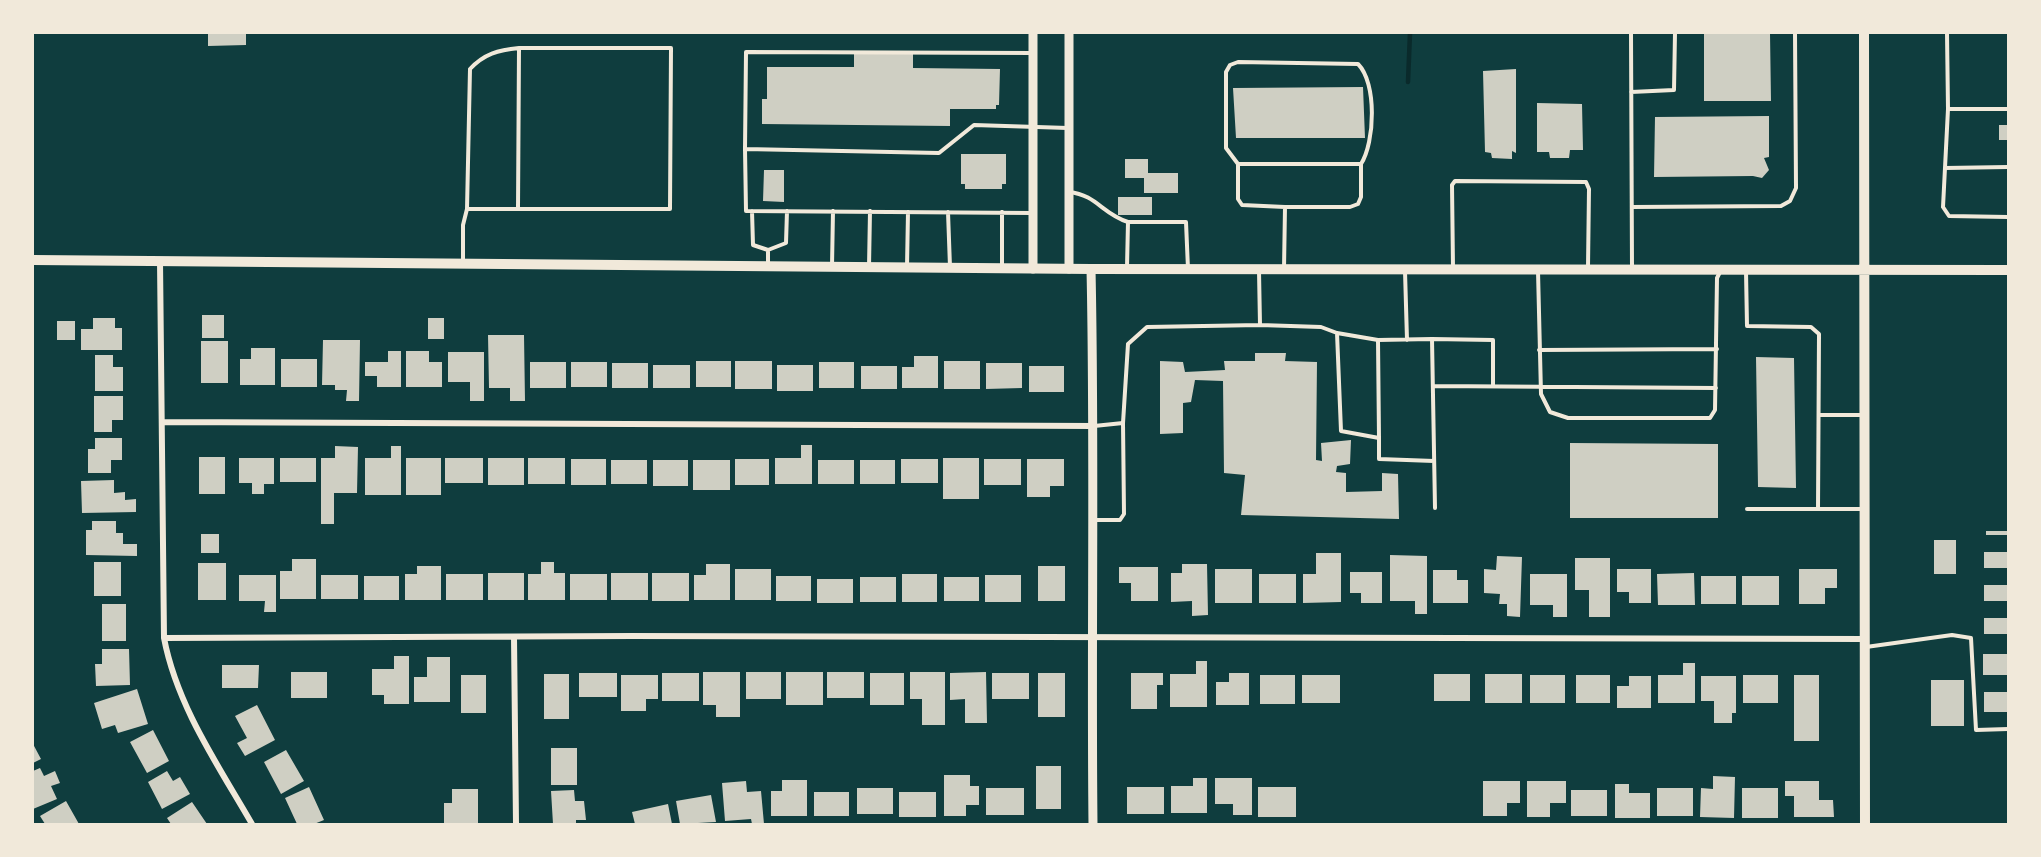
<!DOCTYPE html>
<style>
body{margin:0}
#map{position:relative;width:2041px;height:857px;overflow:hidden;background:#0f3d3e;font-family:Merriweather,serif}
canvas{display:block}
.frame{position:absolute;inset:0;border:34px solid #f1e9da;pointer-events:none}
</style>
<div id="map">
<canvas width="2041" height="857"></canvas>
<div class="frame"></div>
</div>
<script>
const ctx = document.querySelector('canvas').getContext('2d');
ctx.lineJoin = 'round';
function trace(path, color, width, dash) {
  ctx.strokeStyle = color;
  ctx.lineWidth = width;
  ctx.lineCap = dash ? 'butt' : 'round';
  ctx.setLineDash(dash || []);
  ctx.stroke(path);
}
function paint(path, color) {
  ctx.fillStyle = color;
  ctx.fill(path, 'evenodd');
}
trace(new Path2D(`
 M1408,82l2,-49`), '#0a2a2b', 4.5);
paint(new Path2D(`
 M208,33h38v12l-38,1z
 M1704,33h66l1,68h-67z
 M854,53h59v15l87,1 -1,36h-3v4h-46v17l-188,-2v-25h5v-32h87z
 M1516,69v84l-4,-2v8l-20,-1 -1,-5 -6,-1 -2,-81z
 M1363,87l2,51h-129l-3,-50z
 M1537,103l45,1 1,46h-13l-1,8h-19l-1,-6h-12z
 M1769,116v41l-5,1 5,12 -7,8 -9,-2 -99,1 1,-60z
 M1999,125h9v15h-9z
 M961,154h45v30h-4v5h-37v-5h-4z
 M1125,159h23v14h30v20h-34v-15h-19z
 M764,170h20v32l-21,-1z
 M1118,197h34v18h-34z
 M202,315h22v23h-22z
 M93,318h22v10h7v22h-41v-21h12z
 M428,318h16v21h-16z
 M57,321h18v19h-18z
 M488,335h36l1,66h-15v-13h-21z
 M323,340h37l-1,61h-13l1,-11h-12v-5h-13z
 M201,341h27v42h-27z
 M251,348h24v37h-35v-26h11z
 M388,351h13v36h-24v-11h-12v-14h23z
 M406,351h23v11h13v25h-36z
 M448,352h36v49h-14v-19h-22z
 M1255,353h31l-1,8 32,1 -1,98 6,1 -1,-18 30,-3 -1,24 -13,2 -1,6 10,1v19l36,-1v-18l16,1 1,45 -158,-4 4,-40 -21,-2 -1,-92 -28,-1 -4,22 -8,1v30l-23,1v-73l23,1 2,10 40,-2 -1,-9h31z
 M95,355h18v12h10v24h-28z
 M914,356h24v32h-36v-21h12z
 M1756,357l38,1 2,130 -38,-1z
 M281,359h36v28h-36z
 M696,361h35v26h-35z
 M735,361h37v28h-37z
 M944,361h36v28h-36z
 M530,362h36v26h-36z
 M571,362h36v25h-36z
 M819,362h35v26h-35z
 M612,363h36v25h-36z
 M986,363h36v25l-36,1z
 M653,365h37v23h-37z
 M777,365h36v26h-36z
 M861,366h36v23h-36z
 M1029,366h35v26h-35z
 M94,396h29v24h-11v12h-18z
 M95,438h27v22h-11v13h-23v-24h7z
 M1570,443l148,1v74h-148z
 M801,445h11v39h-37v-26h26z
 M335,446l23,1 -1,46h-23v31h-13v-66h14z
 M391,446h10v49h-36v-37h26z
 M199,457h26v37h-26z
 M239,458h35v26h-10v10h-12v-11h-13z
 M280,458h36v24h-36z
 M406,458h35v37h-35z
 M445,458h38v25h-38z
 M488,458h36v27h-36z
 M528,458h37v26h-37z
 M943,458h36v41h-36z
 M571,459h35v26h-35z
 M735,459h34v26h-34z
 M901,459h37v24h-37z
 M984,459h37v26h-37z
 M1027,459h37v27h-14v11h-23z
 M611,460h36v24h-36z
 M653,460h35v26h-35z
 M693,460h37v30h-37z
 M818,460h36v24h-36z
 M860,460h35v24h-35z
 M114,480v13l11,-1v8l11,-1v13l-54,1 -1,-32z
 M92,521h24v12h7v11h14v12l-51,-1v-25h6z
 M1986,531h22v4h-22z
 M201,534h18v19h-18z
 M1934,540h22v34h-22z
 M1984,552h24v16h-24z
 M1316,553h25v49l-38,1v-29h13z
 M1390,555l37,1v58h-12v-13h-25z
 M1497,556l25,1 -2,60 -13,-1v-12h-8l1,-10 -16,-1v-24l12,1z
 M1575,558h35v59h-21v-27h-14z
 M292,559h24v40h-36v-28h12z
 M94,562h27v34h-27z
 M541,562h13v11h11v27h-37v-26h13z
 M198,563h28v37h-28z
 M706,564h24v36h-36v-25h12z
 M1182,564h25l1,51 -16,1v-15l-21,1v-29h11z
 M417,566h24v34h-36v-26h12z
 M1038,566h27v35h-27z
 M1119,567h39v34h-27v-18h-12z
 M735,569h36v31h-36z
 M1215,569h37v34h-37z
 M1617,569h34v34h-22v-11h-12z
 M1799,569h38v19h-12v16h-26z
 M1433,570h24v10h11v23h-35z
 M1350,572h32v31h-21v-10h-11z
 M488,573h36v27h-36z
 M611,573h37v27h-37z
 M652,573h37v28h-37z
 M1694,573l1,32h-37l-1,-31z
 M446,574h37v26h-37z
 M570,574h37v26h-37z
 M902,574h35v28h-35z
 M1259,574h37v29h-37z
 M1530,574h37v43h-14v-12h-23z
 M239,575h37v37h-12l1,-11h-26z
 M321,575h37v24h-37z
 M985,575h36v27h-36z
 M364,576h35v24h-35z
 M776,576h35v25h-35z
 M1701,576h35v28h-35z
 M1742,576h37v29h-37z
 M860,577h36v25h-36z
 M944,577h35v24h-35z
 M817,579h36v24h-36z
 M1984,585h24v16h-24z
 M102,604h24v37h-24z
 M1984,618h24v16h-24z
 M102,649h27l1,36 -34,1 -1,-22h7z
 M1983,654h25v21h-25z
 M394,656h15v48h-25v-9h-12v-26h22z
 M427,657h23v45h-36v-25h13z
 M1196,661h11v46h-37v-33h26z
 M1683,663h12v40h-37v-28h25z
 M222,665h37l-1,23h-36z
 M291,672h36v26h-36z
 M703,672h37v45h-24v-12h-13z
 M746,672h35v27h-35z
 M786,672h37v33h-37z
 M827,672h37v26h-37z
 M910,672h35v53h-23v-26h-12z
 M986,672l1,51h-22v-24l-15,1v-27z
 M579,673h38v24h-38z
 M662,673h37v28h-37z
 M870,673h34v32h-34z
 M992,673h37v26h-37z
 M1038,673h27v44h-27z
 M1131,673h32v12h-6v24h-26z
 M1229,673h20v32h-33v-23h13z
 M544,674h25v45h-25z
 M1434,674h36v27h-36z
 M1485,674h37v29h-37z
 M461,675h25v38h-25z
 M621,675h37v24h-12v12h-25z
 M1260,675h35v29h-35z
 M1302,675h38v28h-38z
 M1530,675h35v28h-35z
 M1576,675h34v28h-34z
 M1743,675h35v28h-35z
 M1794,675h25v66h-25z
 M1629,676h22v32h-34v-22h12z
 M1701,676h35v37h-4v10h-18v-22h-13z
 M1931,680h33v46h-33z
 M137,689l11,35 -30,9 -3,-8 -13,4 -8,-26z
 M1984,692h24v20h-24z
 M257,705l18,35 -30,16 -8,-13 10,-5 -12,-22z
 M153,730l16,31 -22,12 -17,-31z
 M33,744l8,15 -8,4z
 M551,748h26v37h-26z
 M286,750l18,31 -23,13 -17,-32z
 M1036,766h25v43h-25z
 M40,768l4,8 11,-5 5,12 -9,3 6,13 -24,10v-38z
 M167,771l6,10 7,-4 10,17 -28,15 -14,-27z
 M944,775h26v11h9v19h-13v11h-22z
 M1713,776l22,1 -1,41 -34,-1 1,-29 12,1z
 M1193,778h14v35h-36v-27h22z
 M1215,778h37v37h-19v-11h-18z
 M782,780h25v36h-36v-25h11z
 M746,781l1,11 14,-1 3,33h-12l-1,-5 -26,2 -3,-38z
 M1483,781h37v22h-13v13h-24z
 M1527,781h39v22h-16v14h-23z
 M1785,781h34v19h14l1,17h-40v-21h-9z
 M1615,784h14v9h21v25h-35z
 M309,787l15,33 -10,4h-17l-12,-26z
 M1127,787h37v27h-37z
 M1258,787h38v30h-38z
 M857,788h36v26h-36z
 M986,788h38v27h-38z
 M1657,788h36v28h-36z
 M1742,788h36v30h-36z
 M452,789h26v35h-34v-21h8z
 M574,790l1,11h9l2,19h-10v4h-23l-2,-33z
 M1571,790h36v26h-36z
 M814,792h35v24h-35z
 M899,792h37v25h-37z
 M711,795l5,27 -36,2 -4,-23z
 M66,801l13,23h-34l-5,-8z
 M192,802l15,22h-36l-4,-6z
 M668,804l4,20h-37l-3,-12z`), '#cfcfc3');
trace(new Path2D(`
 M1631,33l1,236
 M1947,33l1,76h60
 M1631,92l43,-2 1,-57
 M1948,109l-5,98 6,9 59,1
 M745,149l1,-97 287,1
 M1238,164l-12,-16v-76l4,-7 8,-3 120,2c19,19 17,78 3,100
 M1945,168l63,-1
 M1069,192c28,3 33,22 59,30
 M1632,207l149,-1 9,-5 6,-13 -1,-155
 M467,209l3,-140c14,-15 28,-19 49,-21
 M752,211l1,34 15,5
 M948,212l2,55
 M1002,212v56
 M1032,213l-286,-2 -1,-62 194,4 35,-28 94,3
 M463,262v-37l4,-16h203l1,-161h-152l-1,161
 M768,266v-16l18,-7 1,-32
 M832,266l1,-55
 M869,267l1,-56
 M907,267l1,-55
 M1127,267l1,-45h58l2,47
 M1453,268l-1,-83 3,-4 131,1 3,7 -1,78
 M1284,269l1,-62 -43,-2 -4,-6v-35h123v33l-3,7 -8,3h-65
 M1259,271l1,54 61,2 16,6 41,7 54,-1 3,169
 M1405,271l2,69
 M1538,271l3,123 9,18 18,6h142l5,-8 2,-132 3,-6
 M1746,271l1,55 64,1 8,7 -1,175
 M1337,333l4,98 38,7 -1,-98
 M1432,339l61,1v46
 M1539,350l178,-1
 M1433,386l283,2
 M1819,415h43
 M1094,426l29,-3 5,-79 19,-17 113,-2
 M1379,438v21l55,2
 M1747,509h117
 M1094,520h26l4,-6 -1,-91
 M1866,647l86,-12 19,3 5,92 32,-1`), '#f1e9da', 4);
trace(new Path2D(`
 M160,261l4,377c13,68 54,127 88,186
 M163,422l931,4
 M514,637l2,187
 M164,638l468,-2 1233,3`), '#f1e9da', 6);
trace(new Path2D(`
 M1033,33v236
 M1069,269v-236
 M1091,269c4,185 0,370 2,555`), '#f1e9da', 9);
trace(new Path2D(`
 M1864,33l1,791
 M33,260l1058,9 917,1`), '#f1e9da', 10);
</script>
